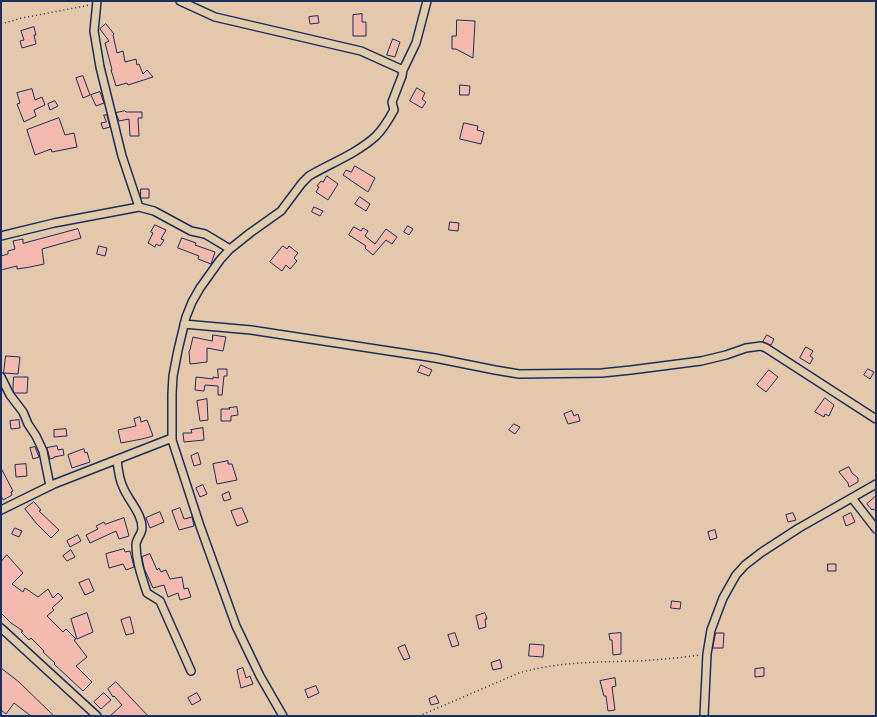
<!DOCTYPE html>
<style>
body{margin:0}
#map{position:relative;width:877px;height:717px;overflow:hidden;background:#e4c8ab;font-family:Sriracha,sans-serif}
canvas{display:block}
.frame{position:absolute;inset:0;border:2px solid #1b2f5e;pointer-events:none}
</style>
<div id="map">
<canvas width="877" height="717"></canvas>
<div class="frame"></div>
</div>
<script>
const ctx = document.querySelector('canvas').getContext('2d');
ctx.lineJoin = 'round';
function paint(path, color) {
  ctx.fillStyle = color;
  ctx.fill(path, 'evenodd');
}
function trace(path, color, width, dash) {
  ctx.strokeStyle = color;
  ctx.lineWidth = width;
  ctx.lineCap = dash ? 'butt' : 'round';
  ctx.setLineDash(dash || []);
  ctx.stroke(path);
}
const building = new Path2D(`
 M362,14v8h4v14h-13v-21z
 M318,16l1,7 -9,1 -1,-7z
 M457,20l18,1 -2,37 -17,-9h-4v-13h4z
 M106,24l8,10 -1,1 4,18 6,-2 2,11 11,-3 1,6 2,-1 4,10 4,-4 6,7 -25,8 -1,-2 -11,3 -5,-16h1l-3,-12 -4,-15 4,-2 -9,-12z
 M34,27l2,8h-2l2,9 -14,4 -2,-7 4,-1 -3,-9z
 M393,39l7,3 -5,15 -8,-2z
 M83,76l7,19 -7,3 -7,-20z
 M460,85l10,1 -1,9h-9z
 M417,88l8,5 -3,6 4,3 -4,6 -12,-7z
 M32,89l3,11 7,-3 3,8 -11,5 2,6 -12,6 -7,-18 3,-1 -3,-10z
 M100,92l4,11 -8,3 -5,-11z
 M55,101l3,5 -8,4 -2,-6z
 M125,111l1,1h16v6h-4l1,18h-9l-1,-17 -10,2 -3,-8z
 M104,115h3l3,12 -7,2 -2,-6 5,-1z
 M59,118l6,17 9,-2 3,14 -25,5 -1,-3 -16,6 -8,-25z
 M464,123l14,3 -1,4 7,2 -3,12 -21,-5z
 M355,166l20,12 -7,14 -25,-17 3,-5 5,2z
 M327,176l11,8 -10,16 -12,-8 3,-5 -2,-1 4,-5 2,1z
 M141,189h8v9h-8z
 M360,197l10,7 -4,7 -11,-7z
 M314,207l9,4 -3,5 -8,-4z
 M450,222l9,1 -1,8 -9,-1z
 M155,225l11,5 -5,9 3,1 -4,6 -4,-2 -1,3 -7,-4 5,-10 -2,-1z
 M408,226l5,3 -4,6 -5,-3z
 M354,227l7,4 2,-3 5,3 -3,5 10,8 11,-15 11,8 -5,7 -6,-4 -13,15 -8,-7 1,-2 -17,-11z
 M78,229l3,9 -39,11 2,15 -14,3 -13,2v-3l-16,4v-14l7,-2v-3l7,-2 -2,-8 10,-2v4z
 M182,238l14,5 -1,2 20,7 -4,12 -13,-5 1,-3 -21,-8z
 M99,246l8,2 -2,8 -8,-2z
 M283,246l4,3 2,-3 9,7 -4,5 3,3 -7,8 -4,-4 -4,6 -12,-9z
 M213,335l13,2 -3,14 -16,-3v14l-17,2 -1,-13 1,-1 3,-13 19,4z
 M767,335l7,4 -3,6 -8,-3z
 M806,347l7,4 -3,5 3,2 -3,6 -10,-6z
 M6,356l14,1 -2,17 -14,-1z
 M421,365l11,5 -3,6 -11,-4z
 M218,369h9v7h-3l-2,19h-4v-9l-13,-1 -1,6 -9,-1 1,-13 17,2v-2l5,1z
 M868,369l6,3 -4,7 -6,-4z
 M769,370l9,7 -12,15 -9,-7z
 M14,377h14l-1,16h-13l-1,-3z
 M825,398l9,7 -5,11 -4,-2 -1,3 -9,-5z
 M207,399l1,21 -8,1 -3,-20z
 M237,407l1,8 -7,1v5h-10v-12h9l-1,-1z
 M572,411l2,5 4,-2 2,7 -12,3 -4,-10z
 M140,417l1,5 6,-2 6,16 -11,3 -21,4 -3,-13 18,-4 -2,-7z
 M19,420l1,8 -9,1 -1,-8z
 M514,424l6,3 -5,7 -6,-4z
 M203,428l1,12 -20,2 -1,-9h9l-1,-3z
 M66,429l1,7 -13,1v-7z
 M57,446l1,4 5,-1 1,6 -10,2v1l-4,1 -3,-11z
 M35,447l4,10 -6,2 -3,-11z
 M84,449l1,4 2,-1 3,10 -18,6 -4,-13z
 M198,453l3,11 -7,2 -3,-10z
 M228,461v3h4l5,16 -20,4 -4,-20z
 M26,464l1,12 -11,1 -1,-12z
 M849,467l3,6 6,5v4l-9,5 -1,-4 -9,-11z
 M1,468l12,23 -2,1 1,3 -9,5 -2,-4z
 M203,485l4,9 -7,3 -4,-9z
 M229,492l2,7 -7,2 -2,-6z
 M876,496v15l-3,-2 -1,1 -5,-6z
 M34,502l7,8 -2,1 20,19 -8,8 -15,-15 -11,-14z
 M180,508l4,11 8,-2 2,9 -15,4 -7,-19z
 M242,508l6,14 -11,4 -6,-15z
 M160,512l4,10 -14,6 -4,-10z
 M793,513l3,7 -8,2 -2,-7z
 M851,513l4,9 -9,4 -3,-9z
 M124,518l5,18 -10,3 -3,-8 -26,12 -4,-8 12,-6 -2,-3 8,-4 1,2z
 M15,528l7,3 -3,6 -7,-3z
 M715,530l2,8 -7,2 -2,-8z
 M78,535l3,6 -11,6 -3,-6z
 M124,549l1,3 5,-1 4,16 -8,3 -3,-6 -14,4 -3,-14z
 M71,550l4,7 -8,4 -4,-5z
 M150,554l7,16 2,-2 2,4 5,-2 4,9 12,-2 2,12 4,-1 3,9 -11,3 -2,-7 -10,4 -4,-12 -11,3 -9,-20 -2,-11z
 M7,555l16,18 -11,11 11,8 2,-4 13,9 10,-8 5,9 5,-5 5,5 -11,10 2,2 -7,6 16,16 3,-3 10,10 -2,1 13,17 -11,9 16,16 -9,9 -29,-27 1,-1 -12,-11 1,-1 -13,-13 -2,2 -8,-8 2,-1 -12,-8 -10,-10v-51z
 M828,564h8v7h-8z
 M89,579l5,12 -9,4 -6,-12z
 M672,601l9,1 -1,7 -9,-1z
 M87,613l6,19 -16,7 -6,-20z
 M485,613l2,6h-2l1,8 -7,2 -3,-13z
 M130,617l4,16 -8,2 -5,-15z
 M455,633l4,12 -7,2 -4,-12z
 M621,633v21l-8,1 -1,-15h-2l-1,-6z
 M716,633h8l-1,15h-10z
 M530,644l14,1 -1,12 -14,-1z
 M405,645l5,13 -6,2 -6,-12z
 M500,660l2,8 -9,2 -2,-7z
 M1,668l18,14 35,34h-23l-17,-13 -8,11 -5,-4z
 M243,668l3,10 4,-2 3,8 -12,4 -4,-18z
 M764,668v8l-9,1v-8z
 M615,678l1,8 -4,1 3,23 -7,1 -2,-15h-2l-4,-15z
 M116,682l32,34h-38l12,-11 -8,-9 -1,1 -5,-8z
 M316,686l3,7 -11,5 -3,-8z
 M104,693l7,7 -10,9 -7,-7z
 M197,693l4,7 -9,5 -4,-7z
 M436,696l3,7 -8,2 -2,-6z`);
paint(building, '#f4baad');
trace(building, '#1b2f5e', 1);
const minor = new Path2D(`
 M97,1l-3,30 6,36 22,89 17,51
 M180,1l35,16 146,34 42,19
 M1,236l53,-13 85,-16 15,4 37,20 14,3 25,15
 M184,324l67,6 184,28 60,12 24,4 83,-1 29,-3 70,-9 25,-6 20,-7 15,-2 5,2 110,71
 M1,377l9,18 13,17 5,12 8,12 7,15 7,35
 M117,460c1,9 2,19 6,27 5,13 19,26 19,41 0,6 -6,11 -6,17 0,17 6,32 11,48l13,8 31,70
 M852,498l24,31
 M1,510l53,-26 118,-46 -1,1 1,1
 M1,628l96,88
 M283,716l-23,-40 -24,-50 -36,-100 -28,-86v-46l1,-18 5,-26 8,-33 6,-15 8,-14 20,-28 10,-11 20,-16 31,-22 21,-28 7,-7c22,-13 47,-22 67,-40 7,-7 13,-17 18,-26l-2,-8 10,-26 1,-6 13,-27 11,-42
 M704,716l3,-62 4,-24 12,-32 13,-23 9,-10 17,-13 37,-24 77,-44`);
trace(minor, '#1b2f5e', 10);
trace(new Path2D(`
 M1,24l21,-6 68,-13
 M419,716l100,-43c38,-11 77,-11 116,-12 22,-1 43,-3 65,-6`), '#1b2f5e', 1.5, [1, 3]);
trace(minor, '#e0ccab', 7);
</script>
